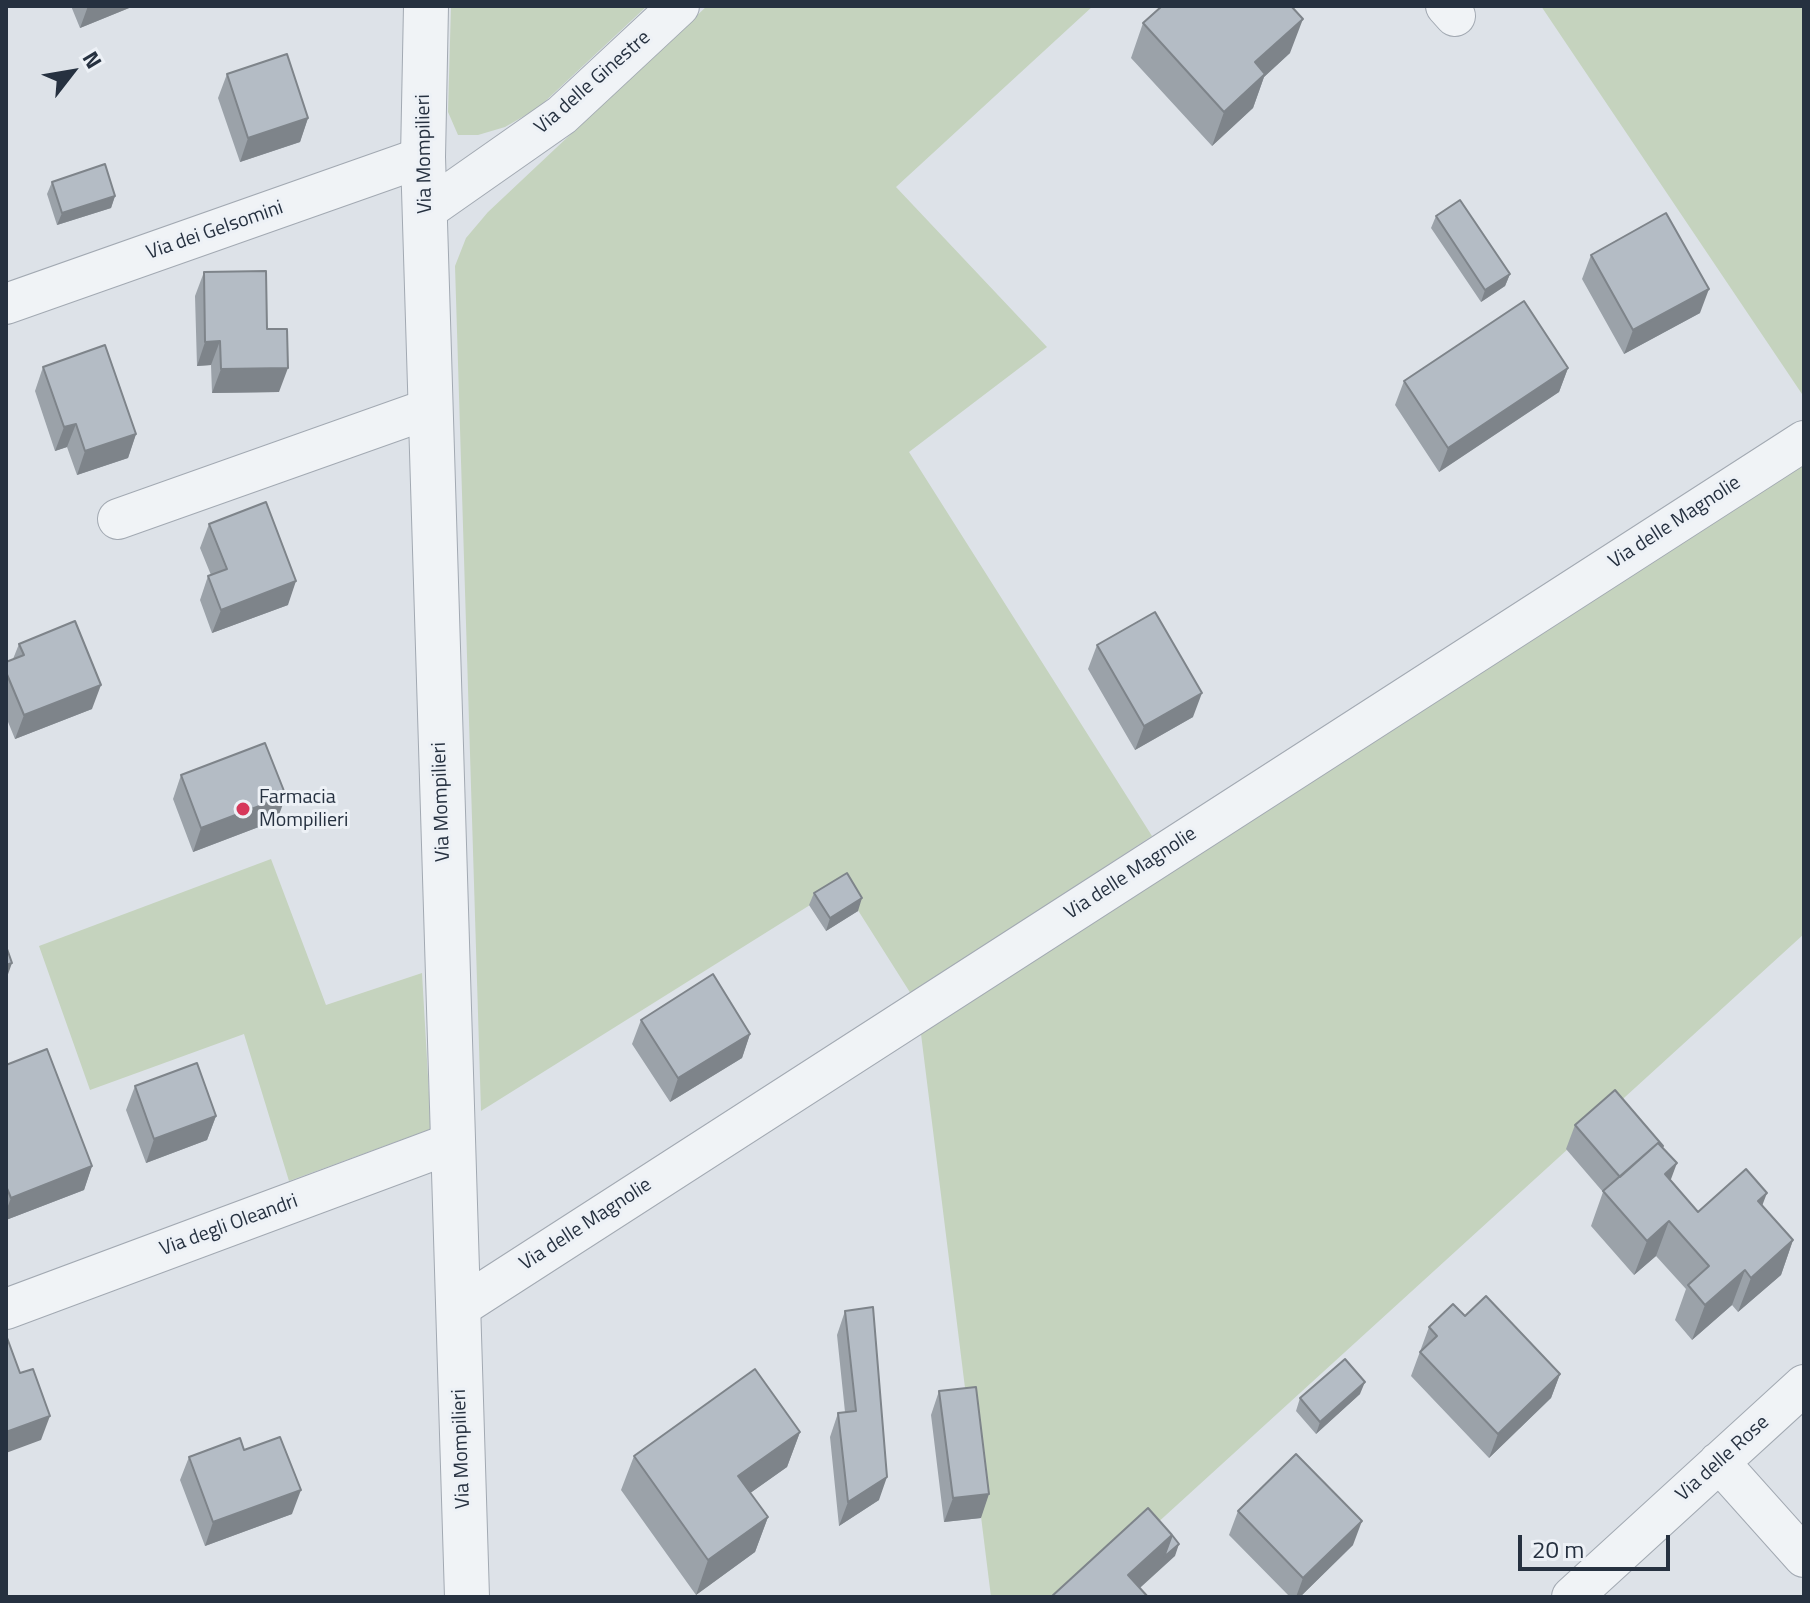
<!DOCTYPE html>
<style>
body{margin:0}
#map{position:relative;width:1810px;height:1603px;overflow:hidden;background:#dde2e8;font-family:"Titillium Web",sans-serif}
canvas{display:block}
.frame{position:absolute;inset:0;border:8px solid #263140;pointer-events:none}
.north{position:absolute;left:32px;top:32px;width:80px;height:80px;-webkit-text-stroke:6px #edf1f6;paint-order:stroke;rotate:59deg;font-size:22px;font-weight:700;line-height:32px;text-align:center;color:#263140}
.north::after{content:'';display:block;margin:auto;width:28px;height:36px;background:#263140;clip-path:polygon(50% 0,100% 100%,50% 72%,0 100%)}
.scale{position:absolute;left:1518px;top:1535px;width:152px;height:36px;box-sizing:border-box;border:4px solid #263140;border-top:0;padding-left:10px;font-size:24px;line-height:28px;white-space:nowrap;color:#263140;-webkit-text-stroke:6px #edf1f6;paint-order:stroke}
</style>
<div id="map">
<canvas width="1810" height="1603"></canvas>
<div class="frame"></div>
<div class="north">N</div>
<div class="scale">20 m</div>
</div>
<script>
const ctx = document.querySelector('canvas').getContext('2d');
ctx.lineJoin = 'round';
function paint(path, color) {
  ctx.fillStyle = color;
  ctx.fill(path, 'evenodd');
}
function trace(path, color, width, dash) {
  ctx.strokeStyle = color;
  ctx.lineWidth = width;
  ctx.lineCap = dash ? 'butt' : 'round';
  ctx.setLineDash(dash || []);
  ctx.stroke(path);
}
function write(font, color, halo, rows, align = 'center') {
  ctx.font = font + ' "Titillium Web",sans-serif';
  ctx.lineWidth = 6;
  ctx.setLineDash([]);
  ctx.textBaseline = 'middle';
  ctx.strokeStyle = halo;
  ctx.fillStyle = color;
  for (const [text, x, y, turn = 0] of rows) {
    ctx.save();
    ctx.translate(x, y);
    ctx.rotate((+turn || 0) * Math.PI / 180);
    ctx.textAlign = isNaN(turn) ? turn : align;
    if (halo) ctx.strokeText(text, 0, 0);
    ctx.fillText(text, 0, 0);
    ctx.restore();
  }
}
paint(new Path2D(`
 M451,6h196l-109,102 -33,19 -27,8h-20l-10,-23z
 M707,6h386l-197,181 151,160 -138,105 243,384 -241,158 -69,-109 -361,226 -26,-845 11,-28 22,-26z
 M1541,6h263v391z
 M1804,462v472l-728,663h-85l-70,-563z
 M271,859l55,146 96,-32 9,156 -142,52 -45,-147 -154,56 -51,-144z`), '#c5d3be');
const minor = new Path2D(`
 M1446,6l9,10
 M425,211l137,-96 117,-109
 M6,304l417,-147
 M118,519l313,-111
 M6,1309l446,-166
 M457,1309l1347,-868
 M1719,1462l85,95
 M1572,1597l232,-212`);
const tertiary = new Path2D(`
 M426,6l-3,151 44,1440`);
trace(minor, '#a2a9b2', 42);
trace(tertiary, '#a2a9b2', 46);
trace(minor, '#f0f3f6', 40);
trace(tertiary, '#f0f3f6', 44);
paint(new Path2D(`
 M71,6h63l-54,22z
 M1143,23l147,30 -26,24 -11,31 -41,38 -81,-88z
 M227,74l81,44 -8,24 -60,20 -22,-64z
 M52,182l63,14 -4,12 -54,17 -10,-31z
 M1436,216l74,58 -5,12 -24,16 -50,-74z
 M1591,255l109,58 -76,41 -42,-75z
 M204,272l63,57 12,63 -67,1 -1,-28 -14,1 -2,-70z
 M43,367l93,67 -8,24 -51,17 -10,-28 -12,4 -20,-60z
 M1568,368l-9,24 -120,80 -44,-67 9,-24z
 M209,524l79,81 -76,28 -12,-33 8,-24 3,-1 -11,-27z
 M19,644l73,65 -77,30 -9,-22v-55l7,-3z
 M1097,645l96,72 -58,33 -47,-81z
 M181,775l96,45 -84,32 -20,-53z
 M814,893l44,18 -32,20 -17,-26z
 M641,1020l109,14 -8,24 -72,44 -38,-58z
 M6,1065l86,101 -8,24 -78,30z
 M135,1086l81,30 -9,24 -61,23 -20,-53z
 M1575,1125l88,23 8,32 27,32 64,-6 31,34 -12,35 -43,37 -6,-7 -40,35 -17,-20 11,-31 -30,-33 -22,19 -43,-49 12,-34 -37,-43z
 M845,1311l34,189 -40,26 -9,-89 8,-24 7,-1 -8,-77z
 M1465,1316l95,58 -9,24 -62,60 -78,-82 18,-49z
 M939,1391l42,127 -37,4 -13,-107z
 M1360,1394l-44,40 -20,-23 4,-13z
 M800,1432l-13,35 -37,26 18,24 -13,35 -59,43 -75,-105 13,-34z
 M244,1450l48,64 -87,32 -25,-66 9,-23z
 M1238,1511l115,34 -53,52h-10l-61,-62z`), '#9ba2a9');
paint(new Path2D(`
 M88,6h46l-54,22z
 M1303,19l-13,34 -26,24 -11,31 -41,38 12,-34 31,-50z
 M308,118l-8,24 -60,20 8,-24z
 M115,196l-4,12 -54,17 5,-12z
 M1510,274l-5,12 -24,16 4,-12z
 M1709,289l-9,24 -76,41 9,-24z
 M220,341l-9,24 -14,1 8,-24z
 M288,368l-9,24 -67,1 9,-24z
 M1568,368l-9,24 -120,80 9,-24z
 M76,424l-9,23 -12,4 9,-24z
 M136,434l-8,24 -51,17 8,-24z
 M296,581l-8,24 -76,28 9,-23z
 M101,685l-9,24 -77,30 9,-24z
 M1202,693l-9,24 -58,33 9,-24z
 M286,796l-9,24 -84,32 8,-24z
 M862,898l-4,13 -32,20 4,-13z
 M12,963l-6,17v-15z
 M750,1034l-8,24 -72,44 8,-24z
 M216,1116l-9,24 -61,23 8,-24z
 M1677,1163l-13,35 1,-24z
 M92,1166l-8,24 -78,30v-9l5,-13z
 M1767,1193l-13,34 4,-26z
 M1669,1221l-13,35 -22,19 13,-34z
 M1793,1240l-12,35 -43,37 13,-34z
 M1745,1270l-13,35 -40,35 13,-35z
 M1560,1374l-9,24 -62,60 9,-24z
 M1365,1382l-5,12 -44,40 4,-12z
 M50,1416l-9,24 -35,13v-21z
 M800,1432l-13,35 -62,44 13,-35z
 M887,1477l-8,23 -40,26 9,-24z
 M301,1490l-9,24 -87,32 8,-24z
 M989,1494l-8,24 -37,4 9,-24z
 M768,1517l-13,35 -59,43 12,-35z
 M1362,1521l-9,24 -53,52h-4l7,-19z
 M1172,1535l7,9 -4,12 -45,41 -2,-22z`), '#7e848a');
const building = new Path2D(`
 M1162,6h129l12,13 -48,43 10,12 -41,38 -81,-89z
 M287,54l21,64 -60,20 -21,-64z
 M105,164l10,32 -53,17 -10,-31z
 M1460,200l50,74 -25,16 -49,-74z
 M1666,213l43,76 -76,41 -42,-75z
 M266,271l1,58h20l1,39 -67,1 -1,-28 -15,1 -1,-70z
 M1524,301l44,67 -120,80 -44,-67z
 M105,345l31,89 -51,17 -9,-27 -12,3 -21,-60z
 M266,502l30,79 -75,29 -13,-34 19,-7 -18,-45z
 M1155,612l47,81 -58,33 -47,-81z
 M75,621l26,64 -77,30 -18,-43v-10l18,-7 -5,-11z
 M265,743l21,53 -85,32 -20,-53z
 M847,873l15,25 -32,20 -16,-25z
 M6,946l6,17 -6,2z
 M713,974l37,60 -72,44 -37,-58z
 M47,1049l45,117 -81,32 -5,-12v-121z
 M197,1063l19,53 -62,23 -19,-53z
 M1615,1090l48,56 -1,1 -4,-4 -38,34 -45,-52z
 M1658,1143l19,20 -12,11 33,38 48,-43 21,24 -9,8 35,39 -42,38 -6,-8 -40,35 -17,-20 21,-19 -40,-45 -22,20 -44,-50z
 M1486,1296l74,78 -62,60 -78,-82 17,-16 -8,-9 24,-23 12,12z
 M873,1307l14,170 -39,25 -10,-89 18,-2 -11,-100z
 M6,1335l14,38 13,-4 17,47 -44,16z
 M1345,1359l20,23 -45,40 -20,-24z
 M755,1369l45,63 -62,44 30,41 -60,43 -74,-104z
 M976,1387l13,107 -36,4 -14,-107z
 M280,1437l21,53 -88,32 -24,-65 51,-19 4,12z
 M1296,1454l66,67 -59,57 -65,-67z
 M1148,1508l24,27 -44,40 20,22h-97z
 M1172,1535l7,9 -15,13z`);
paint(building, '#b4bcc5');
trace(building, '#7e848a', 2);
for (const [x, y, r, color] of [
 [243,809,8,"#d7385b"]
]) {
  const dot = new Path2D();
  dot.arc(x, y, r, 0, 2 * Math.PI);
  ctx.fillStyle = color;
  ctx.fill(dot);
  trace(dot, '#edf1f6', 3);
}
write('20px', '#263140', '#edf1f6', [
 ["Via delle Ginestre",593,83,-41],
 ["Via Mompilieri",425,154,-91],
 ["Via dei Gelsomini",215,231,-19],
 ["Via delle Magnolie",1675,523,-33],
 ["Via Mompilieri",442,802,-92],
 ["Via delle Magnolie",1131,874,-33],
 ["Via delle Magnolie",586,1225,-33],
 ["Via degli Oleandri",229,1226,-20],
 ["Via Mompilieri",462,1449,-92],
 ["Via delle Rose",1723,1459,-42]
]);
write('20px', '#263140', '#edf1f6', [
 ["Farmacia",259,798],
 ["Mompilieri",259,821]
], 'left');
</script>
